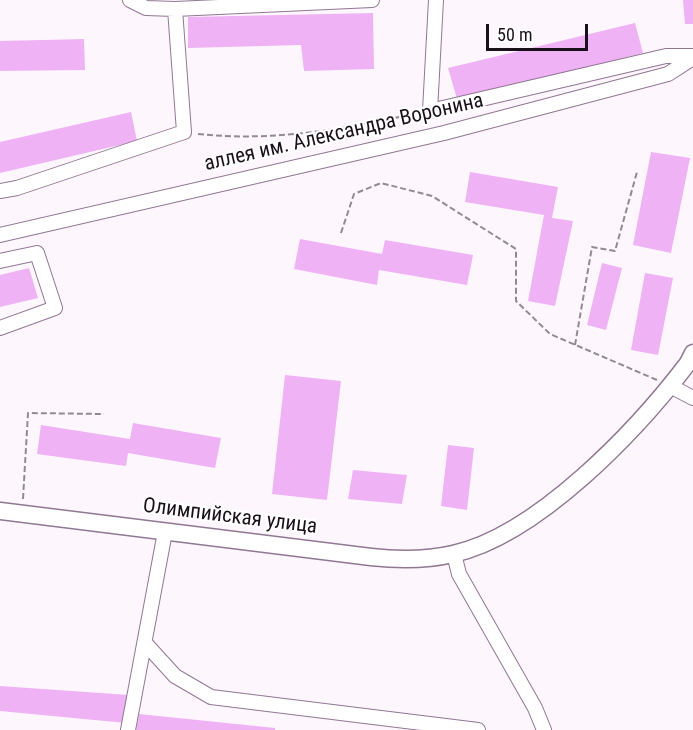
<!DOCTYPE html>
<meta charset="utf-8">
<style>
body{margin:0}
#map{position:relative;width:693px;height:730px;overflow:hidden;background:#fdf7fd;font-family:"Roboto Condensed",sans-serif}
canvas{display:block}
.scale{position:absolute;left:486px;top:24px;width:102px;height:27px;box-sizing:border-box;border:3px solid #1a101a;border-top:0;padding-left:8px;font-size:18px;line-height:21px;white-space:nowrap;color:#1a101a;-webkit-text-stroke:4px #fff;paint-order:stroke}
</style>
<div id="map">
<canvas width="693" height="730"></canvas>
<div class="scale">50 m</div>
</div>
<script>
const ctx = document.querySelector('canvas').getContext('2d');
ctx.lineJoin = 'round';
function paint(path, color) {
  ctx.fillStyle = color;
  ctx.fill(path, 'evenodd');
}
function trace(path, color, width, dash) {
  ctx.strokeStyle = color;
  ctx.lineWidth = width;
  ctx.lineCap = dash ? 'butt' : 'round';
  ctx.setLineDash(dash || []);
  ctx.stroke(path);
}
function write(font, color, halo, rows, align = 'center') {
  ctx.font = font + ' "Roboto Condensed",sans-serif';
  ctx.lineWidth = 4.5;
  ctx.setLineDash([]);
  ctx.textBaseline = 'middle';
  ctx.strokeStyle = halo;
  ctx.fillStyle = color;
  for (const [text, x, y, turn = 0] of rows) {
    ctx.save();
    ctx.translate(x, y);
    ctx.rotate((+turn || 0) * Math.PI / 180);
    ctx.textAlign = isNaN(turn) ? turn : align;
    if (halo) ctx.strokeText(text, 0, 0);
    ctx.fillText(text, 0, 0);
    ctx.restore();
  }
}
paint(new Path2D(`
 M683,0h10v24h-8z
 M373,13l1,56 -70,2 -3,-26 -113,3v-31z
 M635,23l8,30 -186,46 -9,-31z
 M84,39l1,31 -85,1v-30z
 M131,112l6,29 -137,32v-31z
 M651,152l39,6 -19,95 -38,-8z
 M470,172l88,15 -6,31 21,3 -18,85 -27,-5 16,-86 -79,-13z
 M300,239l82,15 3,-14 88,15 -6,30 -88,-15 -2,15 -83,-16z
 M602,263l20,5 -16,62 -19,-5z
 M29,268l9,30 -38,9v-32z
 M645,273l28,5 -15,77 -27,-5z
 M285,375l56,6 -14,119 -55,-6z
 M133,423l88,15 -6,30 -87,-15 -2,13 -89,-12 4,-29 89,14z
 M448,445l26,3 -7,62 -26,-4z
 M353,470l54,5 -5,29 -54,-5z
 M0,686l129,9 -3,28 -126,-12z
 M139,714l136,14v2h-139z`), '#efb2f5');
const minor = new Path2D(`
 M436,0l-6,111 236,-55h27
 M175,9l197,-9
 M0,191l17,-3 167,-56 -9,-123 -29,-1 -16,-8
 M0,235l444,-102 224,-59 25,-16
 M0,261l37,-8 18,55 -55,20
 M670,386l23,12
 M454,554l5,20 76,134 9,22
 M145,643l30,33 36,21 267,33
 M128,730l37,-198`);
const major = new Path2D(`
 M0,511l371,46c27,3 56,3 82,-3 85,-19 184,-124 235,-191l5,-10`);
trace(minor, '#907792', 16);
trace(major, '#907792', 19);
trace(new Path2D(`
 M198,134c75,8 147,-5 220,-21
 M341,233l13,-39 27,-11 51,13 84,53v52l34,33 107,46
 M575,345l17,-98 23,4 22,-79
 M23,499l5,-86 76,1`), '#928a92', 2, [6, 3]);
trace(minor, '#fff', 14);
trace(major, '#fff', 16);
write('21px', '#1a101a', '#fff', [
 ["аллея им. Александра Воронина",344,133,-13],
 ["Олимпийская улица",230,517,7]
]);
</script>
